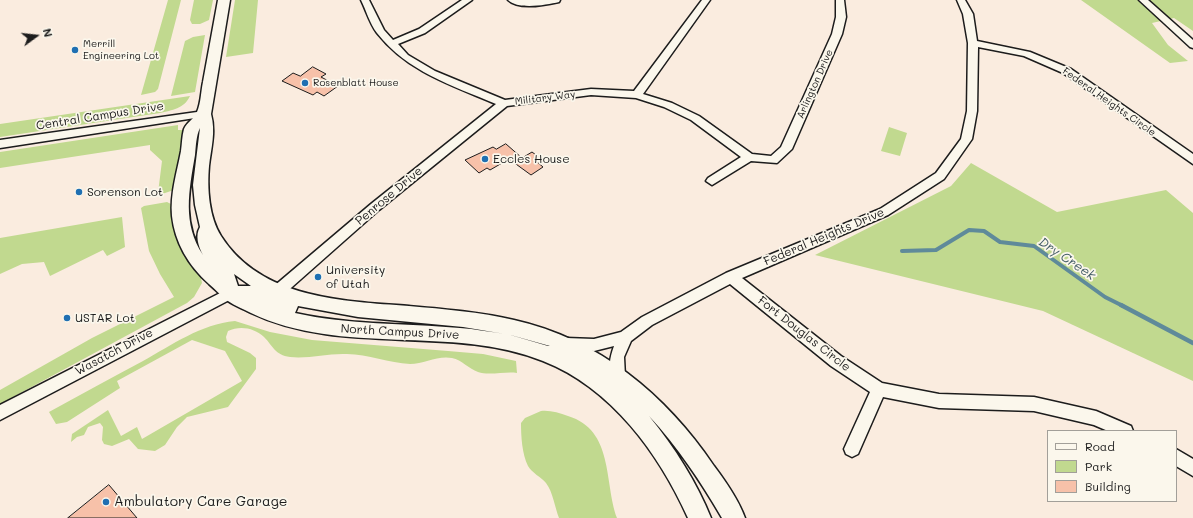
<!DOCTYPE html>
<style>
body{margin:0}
#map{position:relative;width:1193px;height:518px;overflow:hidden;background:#faecdf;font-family:Mali,sans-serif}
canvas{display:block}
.legend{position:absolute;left:1047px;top:430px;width:130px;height:72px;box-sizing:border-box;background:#fbf7ec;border:1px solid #a29f99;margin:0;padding:5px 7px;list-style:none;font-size:12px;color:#1c1c1c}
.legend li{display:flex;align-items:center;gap:8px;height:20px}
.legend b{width:20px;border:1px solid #a29f99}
.north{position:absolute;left:16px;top:16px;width:40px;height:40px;-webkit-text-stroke:3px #fbf7ec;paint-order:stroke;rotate:75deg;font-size:11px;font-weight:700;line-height:16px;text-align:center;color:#1c1c1c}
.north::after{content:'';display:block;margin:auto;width:14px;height:18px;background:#1c1c1c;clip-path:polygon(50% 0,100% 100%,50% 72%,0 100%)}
</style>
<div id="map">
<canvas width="1193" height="518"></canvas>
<ul class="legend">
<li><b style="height:5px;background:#fbf7ec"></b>Road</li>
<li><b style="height:11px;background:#c1d98f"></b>Park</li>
<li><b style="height:11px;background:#f7c1a9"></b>Building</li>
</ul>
<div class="north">N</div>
</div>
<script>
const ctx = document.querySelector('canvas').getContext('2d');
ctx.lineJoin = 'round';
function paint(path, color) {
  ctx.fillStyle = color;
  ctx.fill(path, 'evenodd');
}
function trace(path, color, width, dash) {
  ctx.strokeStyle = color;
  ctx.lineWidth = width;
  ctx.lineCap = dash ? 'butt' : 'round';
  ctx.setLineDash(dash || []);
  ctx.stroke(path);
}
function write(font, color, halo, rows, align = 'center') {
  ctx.font = font + ' Mali,sans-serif';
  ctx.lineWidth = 3.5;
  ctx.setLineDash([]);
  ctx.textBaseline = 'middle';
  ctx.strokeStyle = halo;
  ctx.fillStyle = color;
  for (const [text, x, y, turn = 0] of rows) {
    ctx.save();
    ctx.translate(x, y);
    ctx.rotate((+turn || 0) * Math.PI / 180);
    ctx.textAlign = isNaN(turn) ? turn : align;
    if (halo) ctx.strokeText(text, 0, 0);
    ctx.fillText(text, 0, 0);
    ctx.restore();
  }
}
paint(new Path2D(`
 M168,0h13l-23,89 -3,3 -14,3z
 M194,0h19l-4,20 -9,4h-8l-2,-4z
 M235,0h23l-5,53 -27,4z
 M1081,0h112v31l-19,-13 -22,5 16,22 20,16 -18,2z
 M205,35l-10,57 -24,4 14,-55 8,-4z
 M190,96c-6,13 -18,14 -30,17l-160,24v-13z
 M178,125v5h7l-11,60 -12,4 -4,-1 4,-32 -12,-11v-5l-150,23v-16z
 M889,127l18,6 -7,23 -19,-5z
 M971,163l86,49 109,-22 27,23v168l-150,-70 -228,-56 136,-69z
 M167,202l6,3 27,68 2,10 -8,14 -7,6 -187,101v-14l92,-52 82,-41 -14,-23 -11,-23 -8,-43 3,-2z
 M122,217l3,30 -18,9 -4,-6 -53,26 -6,-14 -22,2 -22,10v-36z
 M235,321l35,11 42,8 136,11 35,3 33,7 1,12c-11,-2 -28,3 -39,-1 -9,-3 -16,-12 -26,-14 -14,-3 -28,6 -42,6 -21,-1 -42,-10 -63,-10 -19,-1 -38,5 -57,3 -15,-2 -17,-11 -26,-20 -9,-9 -24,-12 -36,-6l-2,6 1,5 23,11 6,5v11l-28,38 -41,10 -10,10 -12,18 -10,6 -17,-2 -9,-10 -17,7 -8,-2 -2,-4 1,-13 -3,-4 -12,4 -4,8 -7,2 -6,5 1,-8 36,-24 13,26 16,-9 5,12 100,-58 -17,-30 -33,-11 -75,41 3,7 -53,34 -11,2 -7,-12c31,-17 62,-34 94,-51 29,-16 58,-37 92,-40z
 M541,411c9,-1 18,2 27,5 46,14 36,66 49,102h-58c-4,-10 -6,-26 -13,-35 -5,-6 -14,-10 -18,-17 -6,-12 -7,-30 -7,-43l4,-5z`), '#c1d98f');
trace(new Path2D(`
 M902,251l34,-1 33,-20 15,1 16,11 34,4 71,51 18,9`), '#5f8a9a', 4);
trace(new Path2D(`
 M1121,305l72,38`), '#5f8a9a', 4.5);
const building = new Path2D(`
 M313,67l13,7 -5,3 17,9 -14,10 -7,-4 -4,3 -31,-14 11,-8 7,3z
 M506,144l16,14 10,-6 8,6 -4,3 7,6 -12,8 -22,-16 -19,11 -3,-2 -8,5 -14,-13 28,-13 3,2z
 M109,485l28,33h-69z`);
paint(building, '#f7c1a9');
trace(building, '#1c1c1c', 1);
const minor = new Path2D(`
 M361,0h8l15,30 9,10 26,-11 43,-29h10l-47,33 -27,11 10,11 27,16 70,29 86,-11 43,2 68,-91h8l-67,94 29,9 27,13 53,38 19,2 10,-9 51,-113 4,-17v-17h8l2,17 -4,17 -50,115 -15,14 -26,-2 -39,24 -6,-4 2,-3 33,-21 -50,-37 -27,-13 -28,-9 -45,-3 -84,11 -128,104 -96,85 -5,1 -5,-1 -2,-4 2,-4 98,-83 125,-100c-45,-19 -88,-32 -119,-71 -7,-9 -11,-23 -16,-33z
 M508,0h52l-1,2c-13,3 -41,8 -51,-2z
 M957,0h8l8,14 4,27 53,11 41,17 122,85v10l-130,-91 -39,-17 -46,-9 -1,64 -5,28 -28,40 -56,36 -146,63 99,78 41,27 57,11 95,3 62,14 35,15 2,5h-25l-14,-6 -60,-14 -95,-3 -56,-11 -25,57 -6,3 -6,-3 -2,-5 26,-57 -39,-26 -101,-82 -78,41 -21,16 -7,16 1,20 -2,5 -5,2 -5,-2c-6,-12 -3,-25 1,-36l-20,5 -33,-3 -2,-4 2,-4 5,-2 28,1 27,-7 21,-15 84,-44 154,-64 56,-36 25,-34 6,-28 1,-68 -5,-29z
 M1139,0h9l45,40v8l-3,-1z
 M204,111l4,1 1,2 -1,2 -208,32v-8z
 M230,288l5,1 2,4 -2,4 -235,123v-15z
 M1176,449l17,10v17l-17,-10z`);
const major = new Path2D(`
 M218,0h12l-19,114c5,18 0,34 -2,52 -2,23 0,51 12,70 40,63 122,65 188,70 35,3 71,6 105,14 85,19 152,75 200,146 12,16 24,33 31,52h-23c-21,-36 -44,-71 -73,-102 26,32 47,65 62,102h-23c-29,-64 -76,-130 -145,-157 -93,-37 -200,-4 -292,-48 -7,-4 -16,-7 -23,-12 -7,-5 -13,-12 -19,-17 -20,-18 -34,-41 -37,-68 -2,-22 5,-44 9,-65 1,-7 1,-15 3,-22 3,-7 11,-11 13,-17 4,-9 4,-21 6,-30 5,-27 10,-55 15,-82zM200,128l-7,57 2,20 5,22c-5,8 -2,19 3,28 -21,-32 -14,-64 -8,-100 1,-9 1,-19 5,-27zM234,274l17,12h-13zM298,306l60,11 105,10 42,7c-15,-2 -30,-5 -45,-6 -56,-5 -111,-3 -165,-15zM507,334l43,12h-2z`);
trace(minor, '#1c1c1c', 3);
trace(major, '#1c1c1c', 3);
paint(minor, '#fbf7ec');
paint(major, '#fbf7ec');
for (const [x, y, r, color] of [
 [75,50,4,"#1f6fb2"],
 [305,83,4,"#1f6fb2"],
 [485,159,4,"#1f6fb2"],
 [79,192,4,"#1f6fb2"],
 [318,277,4,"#1f6fb2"],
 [67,318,4,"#1f6fb2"],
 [106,502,4,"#1f6fb2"]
]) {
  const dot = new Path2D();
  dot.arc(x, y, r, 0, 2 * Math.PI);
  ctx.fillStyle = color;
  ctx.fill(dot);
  trace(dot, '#fbf7ec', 1.5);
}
write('10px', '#1c1c1c', '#fbf7ec', [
 ["Merrill",83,44],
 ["Engineering Lot",83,56],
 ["Rosenblatt House",313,83]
], 'left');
write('10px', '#1c1c1c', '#fbf7ec', [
 ["Arlington Drive",815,84,-66],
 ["Military Way",545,98,-7],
 ["Federal Heights Circle",1109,102,35]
]);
write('12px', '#1c1c1c', '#fbf7ec', [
 ["Central Campus Drive",100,116,-9],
 ["Penrose Drive",389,196,-40],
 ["Federal Heights Drive",824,237,-23],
 ["North Campus Drive",400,332,3],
 ["Fort Douglas Circle",804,334,38],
 ["Wasatch Drive",114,352,-28]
]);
write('12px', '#1c1c1c', '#fbf7ec', [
 ["Eccles House",493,159],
 ["Sorenson Lot",87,192],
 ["University",326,270],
 ["of Utah",326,284],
 ["USTAR Lot",75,318]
], 'left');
write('italic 13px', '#435c66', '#fbf7ec', [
 ["Dry Creek",1067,259,34]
]);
write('14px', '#1c1c1c', '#fbf7ec', [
 ["Ambulatory Care Garage",114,502]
], 'left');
</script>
